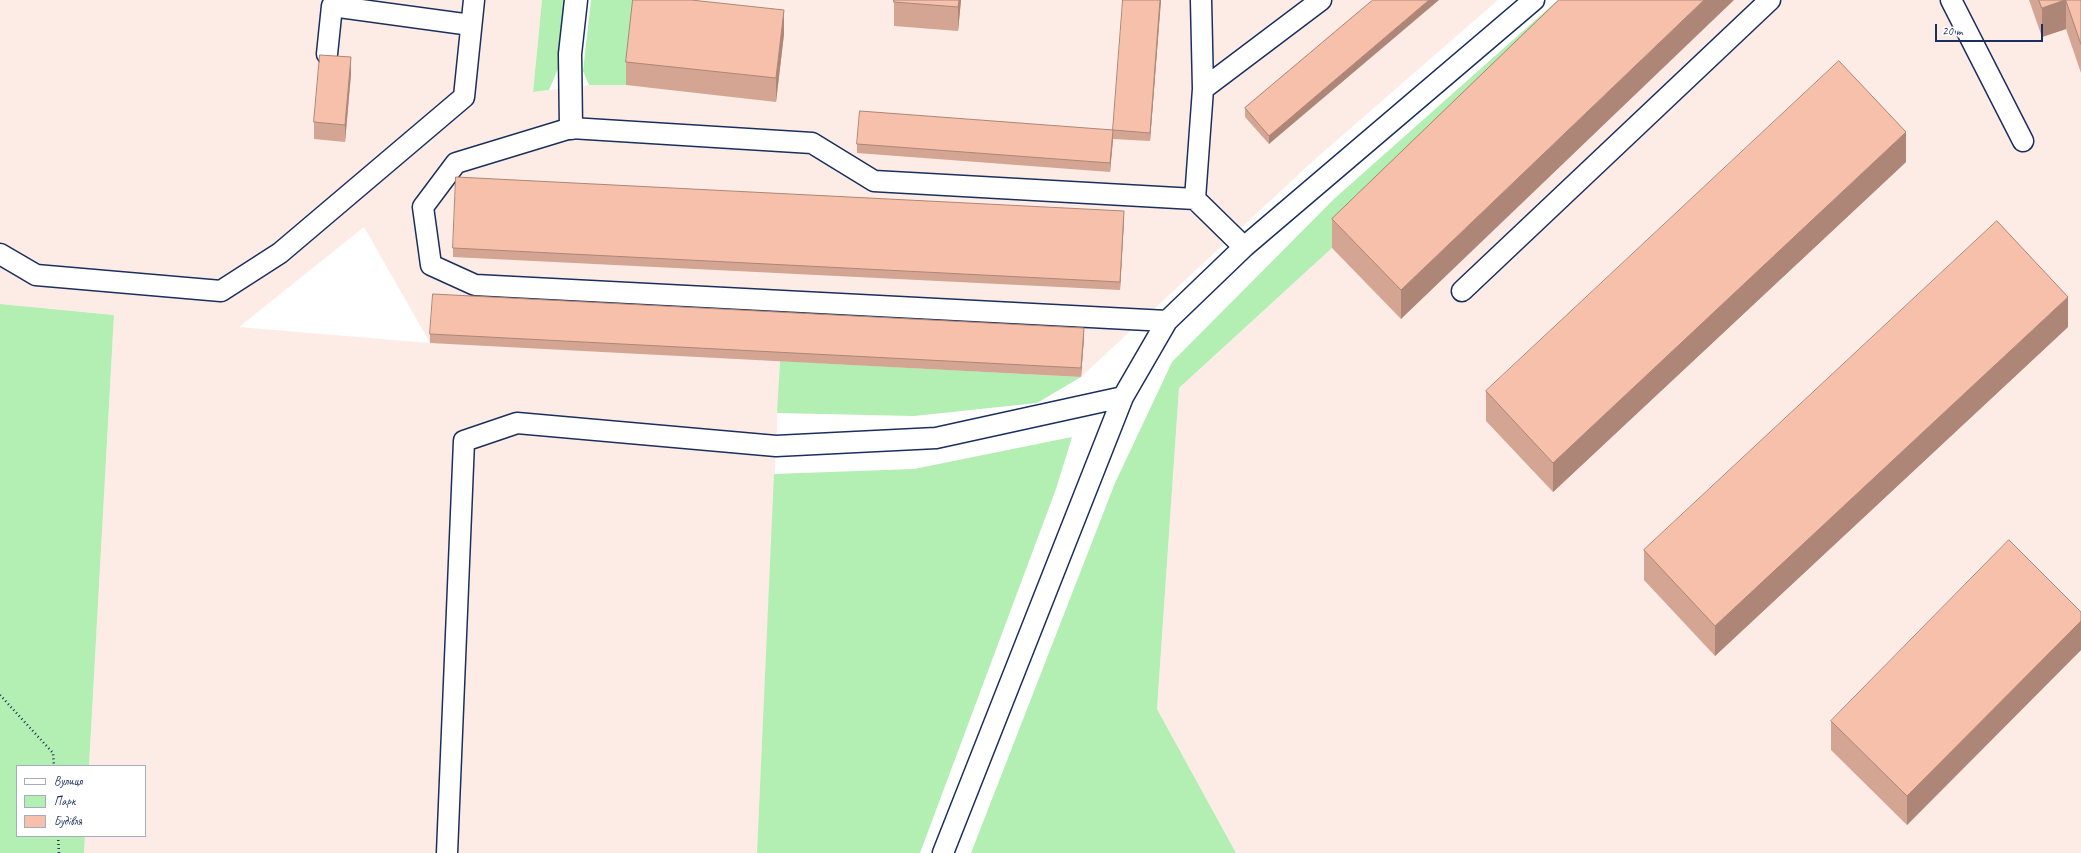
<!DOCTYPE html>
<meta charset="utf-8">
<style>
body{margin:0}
#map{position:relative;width:2081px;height:853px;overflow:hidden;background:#fff;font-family:Caveat,sans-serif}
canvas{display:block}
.legend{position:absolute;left:16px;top:765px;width:130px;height:72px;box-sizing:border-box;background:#fff;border:1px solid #a4acbf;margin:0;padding:5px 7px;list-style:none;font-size:12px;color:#1b2f5e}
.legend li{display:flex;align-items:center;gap:8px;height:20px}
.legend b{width:20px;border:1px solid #a4acbf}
.scale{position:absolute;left:1935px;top:24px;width:108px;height:18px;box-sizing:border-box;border:2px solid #1b2f5e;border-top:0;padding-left:5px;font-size:12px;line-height:14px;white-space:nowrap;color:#1b2f5e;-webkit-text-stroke:3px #fff;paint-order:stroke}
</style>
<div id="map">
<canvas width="2081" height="853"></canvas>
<ul class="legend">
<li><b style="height:5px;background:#fff"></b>Вулиця</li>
<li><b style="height:11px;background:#b3eeb2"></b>Парк</li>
<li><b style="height:11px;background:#f7c0aa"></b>Будівля</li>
</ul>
<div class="scale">20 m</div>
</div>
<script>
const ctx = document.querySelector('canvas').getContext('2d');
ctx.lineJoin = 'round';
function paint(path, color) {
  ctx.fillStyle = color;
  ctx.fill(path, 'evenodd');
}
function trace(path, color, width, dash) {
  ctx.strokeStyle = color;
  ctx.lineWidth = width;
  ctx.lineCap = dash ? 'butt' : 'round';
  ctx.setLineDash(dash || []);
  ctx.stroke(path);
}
paint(new Path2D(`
 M0,0h542l-9,92 56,-7h37l10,-85h862l-185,161 -232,216 -301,-16 -23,492h-673l1,-17h60v-70h-56l25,-451 -114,-11zM364,227l66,116 -191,-16z
 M1590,0h491v853h-845l-79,-144 22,-321 153,-140z`), '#fdece6');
paint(new Path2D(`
 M542,0h23l-7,69 -9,21 -16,2z
 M591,0h45l-10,85h-37l-6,-14z
 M1558,0h32l-258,248 -153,140 -22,321 79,144h-265l144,-370 57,-121 162,-163z
 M0,304l114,11 -25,451h-72v70h68l-1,17h-84z
 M780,361l301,16 -44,26 -123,13 -137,-3z
 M1072,437l-16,52 -136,364h-163l17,-379 140,-5z`), '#b3eeb2');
const lane = new Path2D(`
 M1201,0l2,89
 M1951,0l72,141
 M327,54l5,-48 139,19
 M1195,199l8,-110 118,-89
 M0,254l36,21 185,16 59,-38 184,-156 10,-97
 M1462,291l308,-291
 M1167,321l-692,-36 -44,-20 -8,-58 33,-44 115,-35 241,15 62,38 321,18 49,48
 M447,853l17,-412 53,-18 259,23 160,-8 187,-41
 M943,853l180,-456 44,-76 77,-74 290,-247`);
const street = new Path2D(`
 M571,128l-1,-74 6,-54`);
trace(lane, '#1b2f5e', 23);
trace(street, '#1b2f5e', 25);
trace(new Path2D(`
 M0,695l53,58 1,13
 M58,836l1,17`), '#1b2f5e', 2.5, [1, 3]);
trace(lane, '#fff', 20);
trace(street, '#fff', 22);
paint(new Path2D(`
 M894,0h67l-3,31 -64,-5z
 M1161,0l-11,141 -37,-2 -3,33 -253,-19v-9l256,-14z
 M1373,0l-104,144 -24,-27v-9z
 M1559,0l-158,319 -69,-71v-29z
 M2029,0h52v73l-15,-44 -24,8z
 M784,34l-8,68 -150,-17v-23z
 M351,74l-6,68 -31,-3v-17z
 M1906,162l-353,330 -67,-71v-30z
 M1124,219l-4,71 -667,-33v-9z
 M2068,327l-353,329 -71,-76v-30z
 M430,334l654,3 -3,40 -651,-34z
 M2081,612v38l-174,175 -76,-75v-29z`), '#d4a592');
paint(new Path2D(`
 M959,0h2l-3,31v-24z
 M1160,0h1l-11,141v-8z
 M1429,0h10l-170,144v-8z
 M1704,0h30l-333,319v-29z
 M2065,0h1v29l-24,8v-29z
 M784,10v24l-8,68v-24z
 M351,57v17l-6,68v-17z
 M1113,130v9l-3,33v-9z
 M1906,132v30l-353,330v-29z
 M1124,211v8l-4,71v-8z
 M2068,297v30l-353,329v-30z
 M1084,328v9l-3,40v-9z
 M2081,621v29l-174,175v-29z`), '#ad8677');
const building = new Path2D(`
 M633,0h58l93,10 -8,68 -150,-16z
 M894,0h65l-1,7 -64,-5z
 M1123,0h37l-10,133 -37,-3z
 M1373,0h56l-160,136 -24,-28z
 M1559,0h145l-303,290 -69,-71z
 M2039,0h26l-23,8z
 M2066,0h15v44z
 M320,55l31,2 -6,68 -31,-3z
 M1839,61l67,71 -353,331 -67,-72z
 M860,111l253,19 -3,33 -253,-19z
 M456,177l668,34 -4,71 -667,-34z
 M1997,221l71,76 -353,329 -71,-76z
 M433,294l651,34 -3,40 -651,-34z
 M2009,540l72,72v9l-174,175 -76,-75z`);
paint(building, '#f7c0aa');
trace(building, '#ad8677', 1);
</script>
